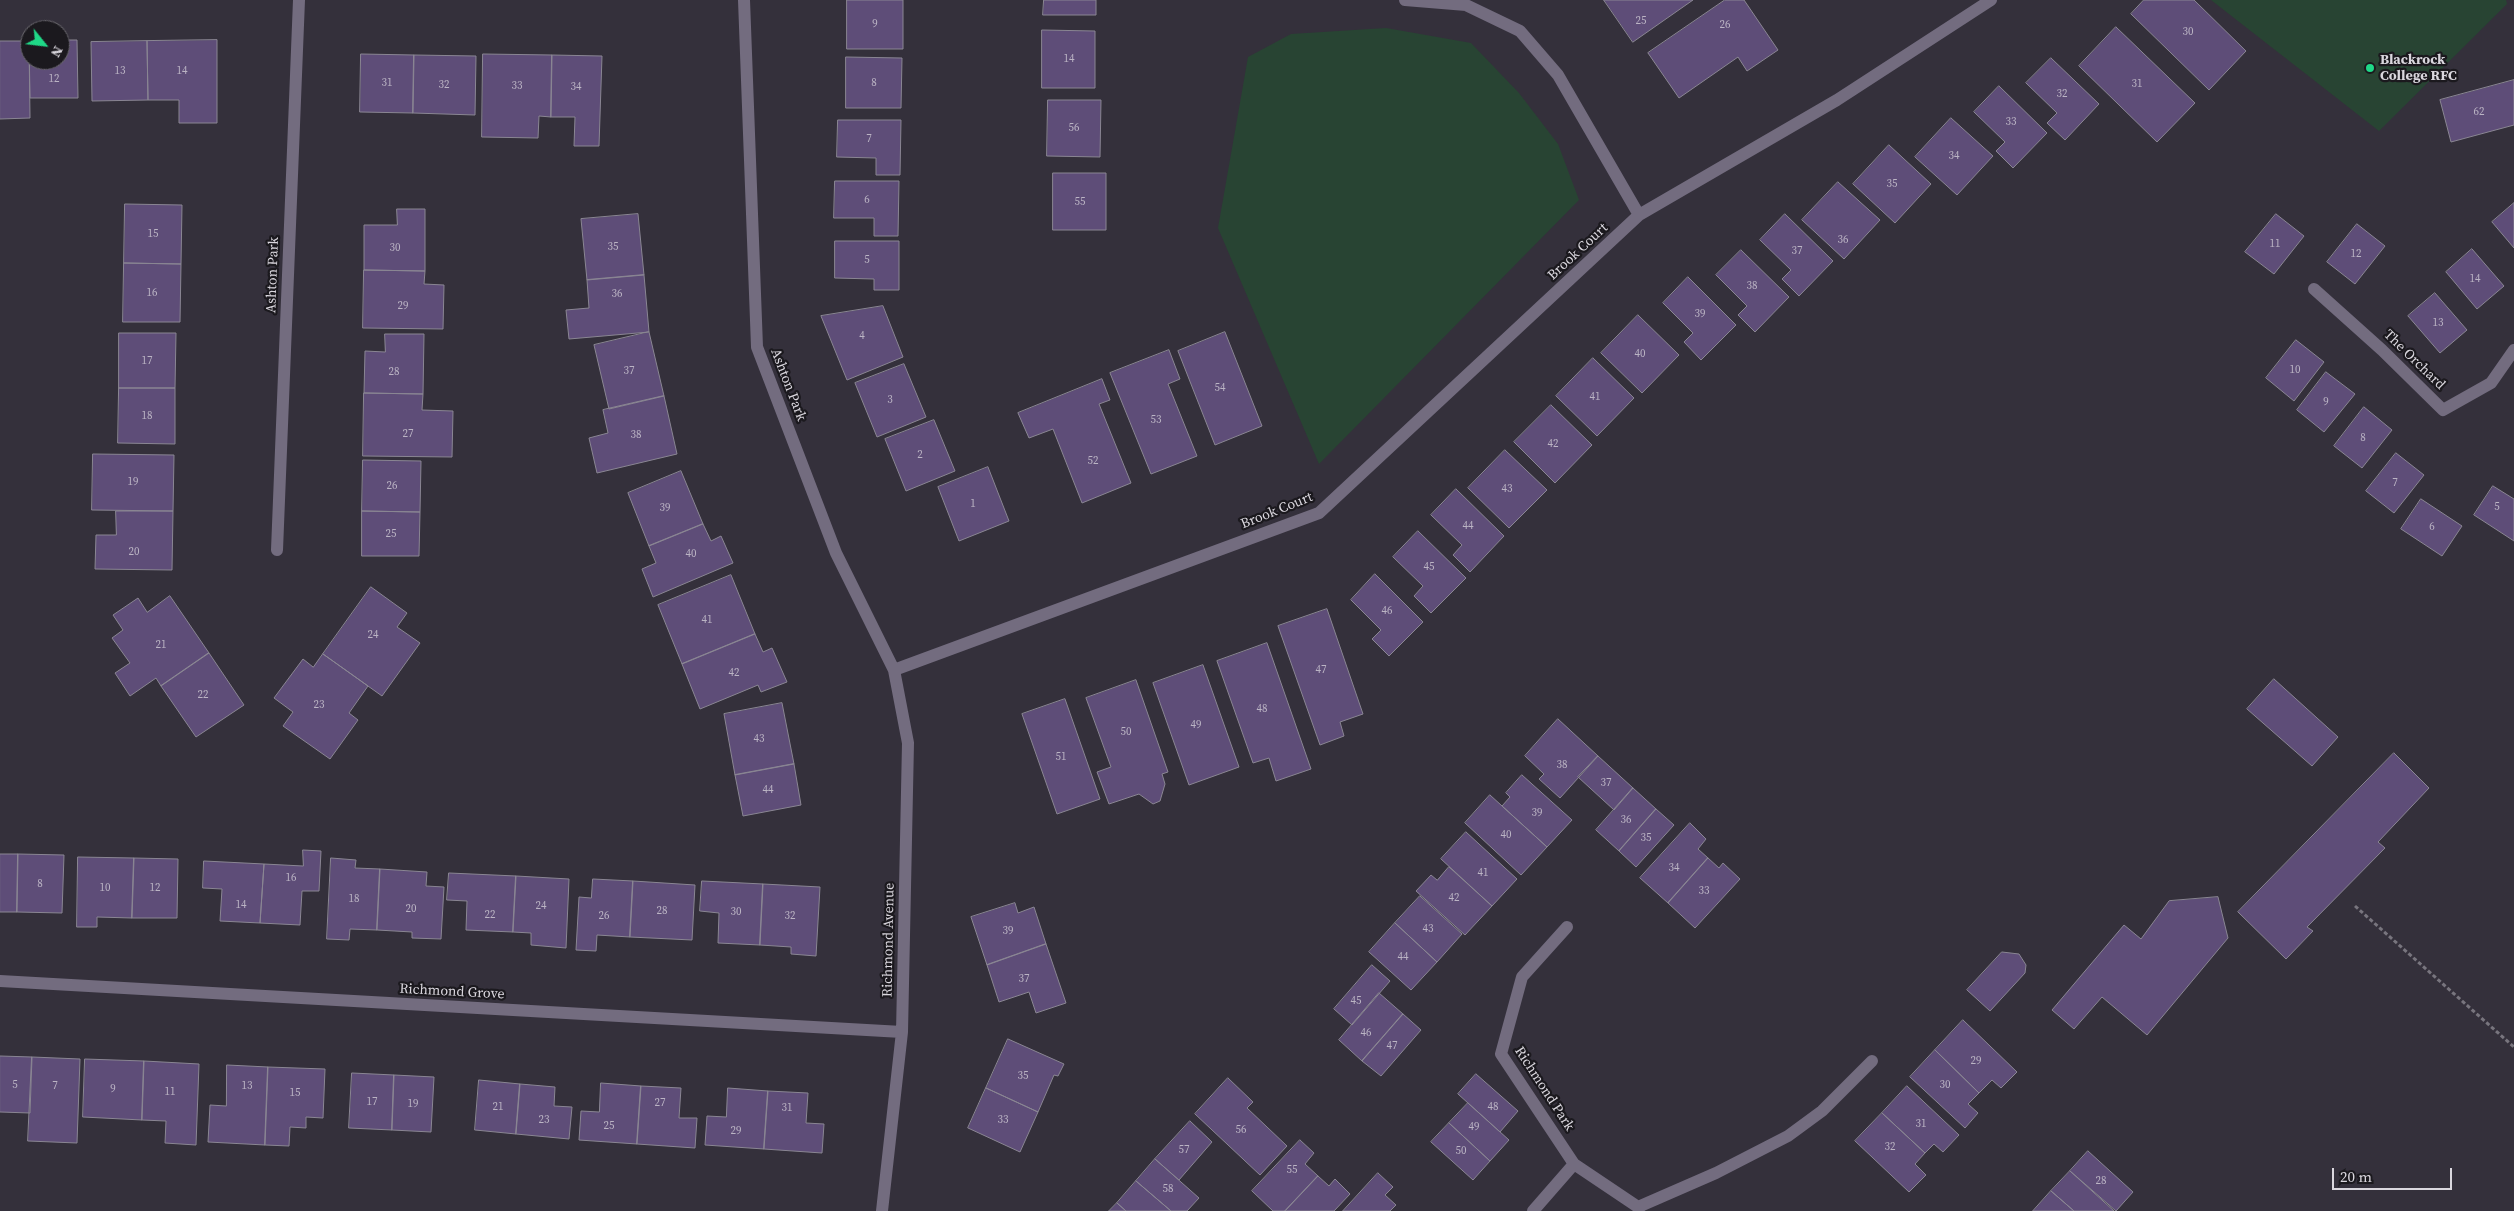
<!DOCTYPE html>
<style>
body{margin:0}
#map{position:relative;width:2514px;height:1211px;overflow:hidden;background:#34303b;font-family:"Source Serif 4",serif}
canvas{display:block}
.north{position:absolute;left:20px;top:20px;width:50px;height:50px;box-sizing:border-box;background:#1b191e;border:1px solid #67656b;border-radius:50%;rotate:119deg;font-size:14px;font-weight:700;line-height:20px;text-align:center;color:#dad7de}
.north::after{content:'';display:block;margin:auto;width:18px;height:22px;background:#1fd887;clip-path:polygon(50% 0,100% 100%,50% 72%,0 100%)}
.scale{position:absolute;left:2332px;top:1168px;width:120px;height:22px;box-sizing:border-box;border:2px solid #dad7de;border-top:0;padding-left:6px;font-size:15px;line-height:18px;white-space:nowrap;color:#dad7de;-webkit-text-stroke:4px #1b191e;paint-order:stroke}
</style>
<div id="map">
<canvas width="2514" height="1211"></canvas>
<div class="north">N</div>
<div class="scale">20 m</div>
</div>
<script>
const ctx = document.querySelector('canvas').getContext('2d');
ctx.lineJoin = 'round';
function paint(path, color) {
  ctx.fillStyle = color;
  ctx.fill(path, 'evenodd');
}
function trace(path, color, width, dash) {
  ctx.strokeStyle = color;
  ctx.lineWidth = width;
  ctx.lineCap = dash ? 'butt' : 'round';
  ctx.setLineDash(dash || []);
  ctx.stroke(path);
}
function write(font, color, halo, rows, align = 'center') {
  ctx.font = font + ' "Source Serif 4",serif';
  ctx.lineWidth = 4.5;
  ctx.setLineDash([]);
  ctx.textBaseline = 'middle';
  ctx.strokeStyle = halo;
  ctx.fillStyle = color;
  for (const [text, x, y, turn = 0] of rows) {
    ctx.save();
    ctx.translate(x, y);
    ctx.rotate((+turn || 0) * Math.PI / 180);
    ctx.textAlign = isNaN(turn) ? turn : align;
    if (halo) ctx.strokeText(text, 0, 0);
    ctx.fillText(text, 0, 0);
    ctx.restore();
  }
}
paint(new Path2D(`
 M2211,0h295l1,4 -128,127z
 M1386,28l85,15 48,50 39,51 21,56 -260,264 -101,-236 30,-171 43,-23z`), '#284433');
const building = new Path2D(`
 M847,0h56v49h-56z
 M1044,0h52v15h-53z
 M1604,0h89l-60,42z
 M1725,0h19l34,50 -31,21 -9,-14 -59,41 -31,-45z
 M2144,0h50l52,51 -37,39 -78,-76z
 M2116,27l79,76 -38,39 -78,-76z
 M1042,30l53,1v57h-53z
 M60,40h17l1,58h-48l-1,-57 1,19h30z
 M217,40v83h-38v-23h-31l-1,-59z
 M0,41h29l1,77 -30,1z
 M147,41l1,59 -56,1 -1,-59z
 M361,54l53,1 -1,58 -53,-1z
 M483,54l69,1 -1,62 -12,-1 -1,22 -56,-1z
 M414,55l62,1 -1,59 -62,-2z
 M552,55l50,1 -3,90h-25l1,-29h-24z
 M846,57l56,1 -1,50h-55z
 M2051,58l48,46 -34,36 -18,-17 10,-10 -31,-30z
 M2514,80v45l-63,17 -11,-42z
 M1999,86l48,47 -34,35 -17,-17 9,-9 -31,-30z
 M1048,100h53l-1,57 -53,-1z
 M1951,118l42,38 -36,39 -42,-38z
 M838,120h63l-1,55h-24v-17l-39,-1z
 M1889,145l42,39 -36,39 -42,-39z
 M1053,173h53v57h-53z
 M835,181h64l-1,55h-24v-18h-40z
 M1838,182l42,38 -36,39 -42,-39z
 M2514,203v45l-22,-26z
 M125,204l57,1 -1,59 -57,-1z
 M397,209h28v62l-61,-1v-45h33z
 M638,214l6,61 -57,5 -6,-61z
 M1785,214l48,47 -34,35 -17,-17 9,-9 -31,-30z
 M2276,214l28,22 -30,38 -29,-22z
 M2357,224l28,22 -30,38 -28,-22z
 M835,241h64v49h-25v-11l-39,-1z
 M2472,249l32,37 -27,23 -31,-37z
 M1741,250l48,47 -34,35 -17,-17 9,-9 -31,-31z
 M124,263l57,1 -1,58h-57z
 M364,270l61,1 -1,13 20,1 -1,44 -80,-1z
 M644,275l5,57 -80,7 -3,-29 23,-2 -2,-28z
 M1688,277l48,48 -35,35 -17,-18 9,-9 -30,-30z
 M2435,293l32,37 -27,23 -32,-37z
 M883,306l20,51 -56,23 -26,-64z
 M1638,315l41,40 -37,38 -41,-40z
 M649,332l15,64 -55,13 -15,-64z
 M1225,332l37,94 -47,19 -37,-94z
 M119,333h57l-1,55h-56z
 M385,334h39l-1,60 -59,-1 1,-42 20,1z
 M2296,340l28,22 -30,39 -28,-23z
 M1169,350l11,29 -12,5 29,72 -46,18 -41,-101z
 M1593,358l41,40 -37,38 -41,-40z
 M904,364l22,53 -49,20 -22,-54z
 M2326,372l29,22 -31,38 -27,-22z
 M1102,379l8,21 -11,4 32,79 -49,20 -29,-74 -24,9 -11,-25z
 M119,388h56v56l-57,-1z
 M364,393l59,1 -1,16 31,1 -1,46 -89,-1z
 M664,396l13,58 -80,19 -8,-35 19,-5 -5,-23z
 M1551,405l41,40 -37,38 -41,-41z
 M2364,407l28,23 -30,38 -28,-22z
 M934,420l21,51 -49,20 -21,-52z
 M1505,450l42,40 -38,38 -41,-40z
 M2396,453l28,22 -30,38 -28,-22z
 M93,454l81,1 -1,56 -81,-1z
 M363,460l58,1 -1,51 -58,-1z
 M988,467l21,54 -50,20 -21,-54z
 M681,471l22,53 -54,22 -21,-53z
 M2493,486l21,13v42l-40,-26z
 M1456,489l48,47 -34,36 -17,-17 9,-10 -31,-30z
 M2421,499l41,27 -20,30 -41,-27z
 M116,511h57l-1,59 -77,-1 1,-34h20z
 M362,511l58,1 -1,44h-57z
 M703,524l8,17 10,-5 12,27 -80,34 -11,-28 14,-6 -7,-17z
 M1418,531l48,47 -35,35 -17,-17 9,-10 -30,-29z
 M1375,574l48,48 -34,34 -17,-17 9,-9 -30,-30z
 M731,575l24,59 -73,30 -24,-59z
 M371,587l36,26 -10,14 23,16 -38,53 -59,-42z
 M170,596l39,57 -48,33 -5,-8 -26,18 -15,-23 15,-10 -18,-25 11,-8 -10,-15 25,-17 9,14z
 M1327,609l36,105 -23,8 4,14 -24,9 -42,-119z
 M755,634l8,18 9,-4 15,34 -26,10 -3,-7 -58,24 -18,-45z
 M1267,643l44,126 -35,12 -7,-23 -16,5 -36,-102z
 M209,653l35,52 -48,32 -35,-51z
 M323,654l45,32 -19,27 9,7 -28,39 -47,-33 10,-14 -19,-14 29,-39 10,8z
 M1203,665l36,102 -50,18 -36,-102z
 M2274,679l64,58 -26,29 -65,-57z
 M1136,680l32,92 -6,2 3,10 -5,17 -7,3 -14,-10 -30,10 -12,-32 14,-5 -25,-69z
 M1065,699l35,100 -43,15 -35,-100z
 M782,703l12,61 -59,11 -11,-61z
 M1558,719l40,37 -38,42 -21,-19 5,-5 -19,-18z
 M2394,753l35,35 -51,54 7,6 -78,79 6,4 -27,28 -48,-47z
 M1598,756l35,32 -19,22 -36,-33z
 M794,764l7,41 -58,11 -8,-41z
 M1522,775l50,45 -25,27 -45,-41 8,-9 -4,-4z
 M1633,788l23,21 -37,42 -23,-21z
 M1490,795l57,52 -26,28 -56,-52z
 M1656,809l18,16 -38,42 -17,-16z
 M1690,823l16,16 -8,10 10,9 -40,45 -28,-25z
 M1466,832l51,47 -25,27 -51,-47z
 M303,850l18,1 -2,40h-17l-2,34 -40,-2 4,-59 39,2z
 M0,854h18l-1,58h-17z
 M18,854l46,1 -2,58 -45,-1z
 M78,857l56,1 -2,60 -35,-1v10h-20z
 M134,858l44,1 -1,59h-45z
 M331,858l25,2 -1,8 25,1 -3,61 -27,-1 -1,11 -22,-1z
 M1708,858l11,10 4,-5 17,16 -45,49 -27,-25z
 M204,861l60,3 -4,59 -40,-2 2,-32 -19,-1z
 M1449,867l43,39 -27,29 -49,-44 15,-16 6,5z
 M380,869l47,3 -1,14 18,1 -3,52 -29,-1v-6l-35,-2z
 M449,873l67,3 -3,56 -47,-2 1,-29 -20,-1z
 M516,876l53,3 -3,69 -35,-3v-12l-18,-1z
 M593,879l40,2 -3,56 -33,-2 -1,16 -20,-1 3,-53 12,1z
 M633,881l62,4 -3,55 -62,-3z
 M702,881l61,3 -3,61 -42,-2 1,-30 -19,-2z
 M763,884l57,3 -4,69 -25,-2v-7l-31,-2z
 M1420,896l42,38 -25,28 -42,-39z
 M2218,897l10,41 -81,97 -45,-38 -28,32 -22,-19 72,-85 17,14 28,-38z
 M1015,903l3,10 16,-6 12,37 -59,21 -16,-48z
 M1395,923l42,39 -26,28 -42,-38z
 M1046,944l20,59 -30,10 -7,-21 -30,10 -12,-37z
 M2002,952l17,2 7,11 -1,8 -35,38 -23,-21z
 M1372,965l18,16 -38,44 -18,-16z
 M1379,993l24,21 -41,47 -23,-21z
 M1403,1014l18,16 -40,46 -19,-15z
 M1963,1020l54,52 -16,16 -9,-8 -13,13 -44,-43z
 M1008,1039l56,25 -6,12 -4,-1 -16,37 -52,-24z
 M1935,1050l44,43 -11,11 10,9 -13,15 -55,-51z
 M0,1056l32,1 -2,56 -30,-1z
 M32,1057l48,2 -3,84 -49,-2z
 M85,1059l59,2 -2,59 -59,-3z
 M144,1061l55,3 -3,81 -31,-2 1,-22 -24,-1z
 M227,1065l41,2 -3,78 -57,-3 2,-37 16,1z
 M268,1067l57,2 -2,49 -17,-1v11l-16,-1 -1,19 -24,-1z
 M352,1073l42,2 -2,55 -43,-2z
 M1476,1074l42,37 -18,21 -42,-38z
 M394,1075l40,2 -3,55 -39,-2z
 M1228,1078l25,24 -6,6 40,38 -27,29 -65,-61z
 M479,1080l41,4 -4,50 -41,-4z
 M601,1083l40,3 -4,58 -58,-4 2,-29 18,1z
 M520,1084l35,3 -1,19 18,1 -3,32 -53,-5z
 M641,1086l40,2 -2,30h18l-2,30 -58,-4z
 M1907,1086l52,49 -16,17 -9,-8 -9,9 -43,-40z
 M728,1088l40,3 -4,58 -59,-4 2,-29 19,1z
 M986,1088l52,24 -18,40 -52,-24z
 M768,1091l40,2 -2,30 18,1 -2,29 -58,-4z
 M1468,1103l41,37 -19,21 -41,-38z
 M1882,1113l43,40 -10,11 11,11 -17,17 -54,-51z
 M1190,1121l22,21 -33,38 -24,-21z
 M1449,1123l41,38 -17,19 -42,-38z
 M1300,1140l14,13 -9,11 13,12 -33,35h-12l-21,-20z
 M2088,1151l45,41 -17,19 -46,-40z
 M1155,1159l44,39 -12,13h-16l-35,-30z
 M2070,1171l44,40h-40l-23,-20z
 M1378,1173l15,14 -8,8 11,10 -6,6h-47z
 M1318,1176l11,10 6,-7 15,15 -16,17h-49z
 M1136,1181l35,30h-45l-9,-8z
 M2051,1191l23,20h-41z
 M1117,1203l9,8h-17z`);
paint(building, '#5e4d78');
trace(building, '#8a8693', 1);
trace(new Path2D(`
 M2355,906l159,141`), '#78757e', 3, [4, 2.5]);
trace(new Path2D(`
 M744,0l13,347 79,206 58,117 14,73 -6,289 -20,179
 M1639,215l198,-115 154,-100
 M2314,289l68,61 61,60 48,-27 23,-33
 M277,550l22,-550
 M894,670l425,-157 320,-298 -81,-140 -38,-44 -54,-26 -61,-5
 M1567,927l-45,50 -21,77 73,110
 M0,981l902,51
 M1638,1207l78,-34 72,-37 34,-25 50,-50
 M1533,1211l41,-47 64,43 1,4`), '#736c7f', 12);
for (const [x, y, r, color] of [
 [2370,68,5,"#1fd887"]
]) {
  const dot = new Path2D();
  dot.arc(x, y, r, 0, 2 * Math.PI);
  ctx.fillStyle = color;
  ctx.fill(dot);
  trace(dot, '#1b191e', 2);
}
write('11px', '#bbb4c4', null, [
 ["25",1641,21],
 ["9",875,24],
 ["26",1725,25],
 ["30",2188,32],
 ["14",1069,59],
 ["13",120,71],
 ["14",182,71],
 ["12",54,79],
 ["31",387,83],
 ["8",874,83],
 ["31",2137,84],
 ["32",444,85],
 ["33",517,86],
 ["34",576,87],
 ["32",2062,94],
 ["62",2479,112],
 ["33",2011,122],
 ["56",1074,128],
 ["7",869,139],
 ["34",1954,156],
 ["35",1892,184],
 ["6",867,200],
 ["55",1080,202],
 ["15",153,234],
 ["36",1843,240],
 ["11",2275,244],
 ["35",613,247],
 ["30",395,248],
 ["37",1797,251],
 ["12",2356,254],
 ["5",867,260],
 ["14",2475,279],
 ["38",1752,286],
 ["16",152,293],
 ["36",617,294],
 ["29",403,306],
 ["39",1700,314],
 ["13",2438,323],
 ["4",862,336],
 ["40",1640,354],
 ["17",147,361],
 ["10",2295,370],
 ["37",629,371],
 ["28",394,372],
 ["54",1220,388],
 ["41",1595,397],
 ["3",890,400],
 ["9",2326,402],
 ["18",147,416],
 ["53",1156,420],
 ["27",408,434],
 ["38",636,435],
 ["8",2363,438],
 ["42",1553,444],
 ["2",920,455],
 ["52",1093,461],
 ["19",133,482],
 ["7",2395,483],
 ["26",392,486],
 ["43",1507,489],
 ["1",973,504],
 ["5",2497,507],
 ["39",665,508],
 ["44",1468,526],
 ["6",2432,527],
 ["25",391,534],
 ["20",134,552],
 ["40",691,554],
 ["45",1429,567],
 ["46",1387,611],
 ["41",707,620],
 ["24",373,635],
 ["21",161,645],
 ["47",1321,670],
 ["42",734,673],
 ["22",203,695],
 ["23",319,705],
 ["48",1262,709],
 ["49",1196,725],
 ["50",1126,732],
 ["43",759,739],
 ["51",1061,757],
 ["38",1562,765],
 ["37",1606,783],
 ["44",768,790],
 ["39",1537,813],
 ["36",1626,820],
 ["40",1506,835],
 ["35",1646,838],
 ["34",1674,868],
 ["41",1483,873],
 ["16",291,878],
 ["8",40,884],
 ["10",105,888],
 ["12",155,888],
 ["33",1704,891],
 ["42",1454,898],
 ["18",354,899],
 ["14",241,905],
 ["24",541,906],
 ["20",411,909],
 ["28",662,911],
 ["30",736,912],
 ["22",490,915],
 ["26",604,916],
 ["32",790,916],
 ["43",1428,929],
 ["39",1008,931],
 ["44",1403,957],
 ["37",1024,979],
 ["45",1356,1001],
 ["46",1366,1033],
 ["47",1392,1046],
 ["29",1976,1061],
 ["35",1023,1076],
 ["5",15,1085],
 ["30",1945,1085],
 ["7",55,1086],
 ["13",247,1086],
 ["9",113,1089],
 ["11",170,1092],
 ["15",295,1093],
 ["17",372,1102],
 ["27",660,1103],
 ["19",413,1104],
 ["21",498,1107],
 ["48",1493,1107],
 ["31",787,1108],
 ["23",544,1120],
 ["33",1003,1120],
 ["31",1921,1124],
 ["25",609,1126],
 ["49",1474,1127],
 ["56",1241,1130],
 ["29",736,1131],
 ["32",1890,1147],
 ["57",1184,1150],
 ["50",1461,1151],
 ["55",1292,1170],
 ["28",2101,1181],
 ["58",1168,1189]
]);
write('bold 14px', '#dad7de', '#1b191e', [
 ["Blackrock",2380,60],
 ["College RFC",2380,76]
], 'left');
write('14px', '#dad7de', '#1b191e', [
 ["Brook Court",1578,252,-43],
 ["Ashton Park",273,275,-88],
 ["The Orchard",2414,360,44],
 ["Ashton Park",788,385,69],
 ["Brook Court",1277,511,-22],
 ["Richmond Avenue",889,940,-89],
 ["Richmond Grove",452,992,3],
 ["Richmond Park",1544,1089,57]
]);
</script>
